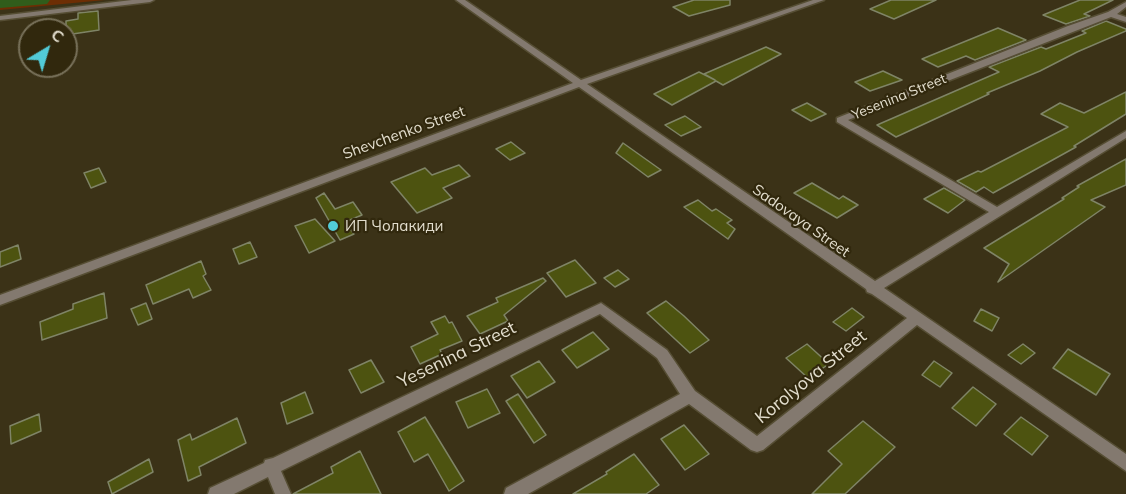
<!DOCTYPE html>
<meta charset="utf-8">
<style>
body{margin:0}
#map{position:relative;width:1126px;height:494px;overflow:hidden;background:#3b3217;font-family:Mulish,sans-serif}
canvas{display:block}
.north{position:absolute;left:18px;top:18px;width:60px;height:60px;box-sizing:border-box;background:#31280d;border:2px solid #78715a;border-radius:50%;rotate:38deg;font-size:16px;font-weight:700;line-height:24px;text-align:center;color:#e3dece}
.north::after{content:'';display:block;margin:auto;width:21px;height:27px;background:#52cbd8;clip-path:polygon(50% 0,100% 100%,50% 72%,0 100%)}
</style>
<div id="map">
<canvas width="1126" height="494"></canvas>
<div class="north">С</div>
</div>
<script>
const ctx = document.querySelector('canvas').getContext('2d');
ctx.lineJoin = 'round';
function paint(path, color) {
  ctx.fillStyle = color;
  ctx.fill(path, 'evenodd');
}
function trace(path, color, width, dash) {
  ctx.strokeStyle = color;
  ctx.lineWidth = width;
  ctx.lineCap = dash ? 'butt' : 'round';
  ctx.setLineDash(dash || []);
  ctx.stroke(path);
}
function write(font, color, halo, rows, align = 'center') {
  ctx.font = font + ' Mulish,sans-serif';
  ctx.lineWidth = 4.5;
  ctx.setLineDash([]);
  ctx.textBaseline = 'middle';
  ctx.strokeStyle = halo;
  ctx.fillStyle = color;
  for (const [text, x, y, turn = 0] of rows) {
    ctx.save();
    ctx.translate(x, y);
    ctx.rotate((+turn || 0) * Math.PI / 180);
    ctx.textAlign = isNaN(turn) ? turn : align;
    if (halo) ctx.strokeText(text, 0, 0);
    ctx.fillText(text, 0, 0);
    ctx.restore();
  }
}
paint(new Path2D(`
 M0,0h105l-105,10z`), '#6d2e04');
paint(new Path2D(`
 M0,0h50l-3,4 -47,4z`), '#305d1b');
const building = new Path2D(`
 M694,0h36v5l-41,11 -16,-9z
 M891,0h45l-42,19 -24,-10z
 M1080,0h33l-29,14 6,2 -24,8 -23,-9z
 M98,11l1,19 -33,5v-14l12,-2v-6z
 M1106,21l20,8v2l-49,21 -37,19 -53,22 2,1 -93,43 -19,-12 122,-53 -10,-5 52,-20 5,2 40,-16 -4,-2z
 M998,28l28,12 -51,20 -9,-4 -28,11 -16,-8z
 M766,47l15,7 -58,31 -7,-4 -44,24 -18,-11 45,-22 16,8 -11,-6z
 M883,71l19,9 -32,11 -15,-9z
 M1126,92v22l-52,32 2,1 -83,46 -9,-6 -8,5 -19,-11 21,-10 3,1 87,-45 -27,-13 19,-11 24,10z
 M807,103l19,11 -15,7 -19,-11z
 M685,116l16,11 -20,9 -16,-11z
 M511,142l14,11 -15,7 -14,-11z
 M623,143l38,27 -13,7 -32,-24z
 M1126,159v26l-35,15 14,7 -107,75 11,-18 -25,-16 80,-49 -2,-1 17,-11 -2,-1z
 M459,165l11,11 -27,12 9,10 -35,15 -26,-31 34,-14 7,7z
 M99,168l7,14 -15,6 -7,-15z
 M812,183l27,16 4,-3 15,9 -21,13 -43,-25z
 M944,188l21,12 -17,13 -24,-14z
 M324,193l11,16 18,-7 9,13 -17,7 9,12 -14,6 -24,-42z
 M698,200l14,11 4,-2 16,11 -5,3 8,6 -7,10 -44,-32z
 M315,219l20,22 -26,12 -14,-27z
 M250,242l7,15 -18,7 -6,-15z
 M18,245l3,14 -21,8v-15z
 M575,260l21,23 -30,14 -19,-24z
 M201,261l5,13 -3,2 8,14 -18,8 -4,-9 -36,15 -7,-19z
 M618,270l11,9 -14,8 -11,-9z
 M543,278l3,3 -42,34 4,6 -28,13 -13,-18 31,-14 -2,-4z
 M104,293l3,25 -65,22 -2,-18 33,-13v-5z
 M666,301l18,15 25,24 -19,13 -43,-40z
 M146,303l6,16 -14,6 -7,-16z
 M852,308l12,9 -18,14 -13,-9z
 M981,309l18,9 -7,13 -18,-10z
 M445,316l4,7 3,-1 10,19 -22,9 2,4 -22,10 -9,-17 27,-13 -7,-12z
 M593,332l16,17 -32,19 -15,-18z
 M807,344l22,20 -21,14 -22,-20z
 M1023,344l12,9 -14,11 -13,-9z
 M1068,349l42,25 -14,21 -43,-27z
 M371,360l13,22 -23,11 -12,-23z
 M539,361l16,21 -28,16 -16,-22z
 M934,361l18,12 -12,14 -18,-12z
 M973,387l23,17 -20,22 -24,-18z
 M487,389l13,24 -32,15 -12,-26z
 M305,392l8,21 -26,11 -6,-21z
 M518,394l28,41 -12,8 -28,-42z
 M39,414l2,17 -30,13 -1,-18z
 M425,417l39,64 -15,10 -21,-37 -14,8 -16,-30z
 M1021,417l27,19 -16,19 -28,-21z
 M237,418l9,25 -47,24 2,8 -13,6 -10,-41 12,-6 2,6z
 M863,421l32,26 -50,47h-33l30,-30 -14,-13z
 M684,425l25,29 -24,16 -24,-31z
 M360,451l21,43h-88l40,-21 -2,-6z
 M634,454l25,31 -13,9h-73l34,-20 -1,-2z
 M149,459l4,13 -41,22 -4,-12z`);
paint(building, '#4d5310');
trace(building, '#7f8466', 1.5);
const minor = new Path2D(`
 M132,0h22l-4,2 -150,18v-4z
 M456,0h9l116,80 232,-80h11l-237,84 288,197 114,-69 -152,-90v-4l231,-92 40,-14 18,-10v5l-9,7 9,3v5l-15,-5 -263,103 149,87 129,-76v7l-242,150 242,166v17l-209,-146 -154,125 -6,2 -6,-2 -62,-46 -161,90h-24l2,-6 174,-94 -23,-36 -57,-44 -319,157 10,23h-16l-7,-17 -34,17h-26l2,-6 54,-25 1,-3 8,-2 328,-155 66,47 28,41 62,45 150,-118 -35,-24 -5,-2 -1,-3 -287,-202 -579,218v-10l573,-212z`);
trace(minor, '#564e34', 3);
paint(minor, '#83796f');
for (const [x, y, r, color] of [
 [333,226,6,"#52cbd8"]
]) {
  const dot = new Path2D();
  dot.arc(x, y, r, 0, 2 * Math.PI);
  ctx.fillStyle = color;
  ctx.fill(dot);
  trace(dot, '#31280d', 2);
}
write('14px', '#e3dece', '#31280d', [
 ["Yesenina Street",899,97,-22]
]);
write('15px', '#e3dece', '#31280d', [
 ["Shevchenko Street",404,133,-20],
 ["Sadovaya Street",801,221,35]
]);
write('15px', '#e3dece', '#31280d', [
 ["ИП Чолакиди",345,226]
], 'left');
write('18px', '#e3dece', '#31280d', [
 ["Yesenina Street",457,355,-26],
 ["Korolyova Street",811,377,-39]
]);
</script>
